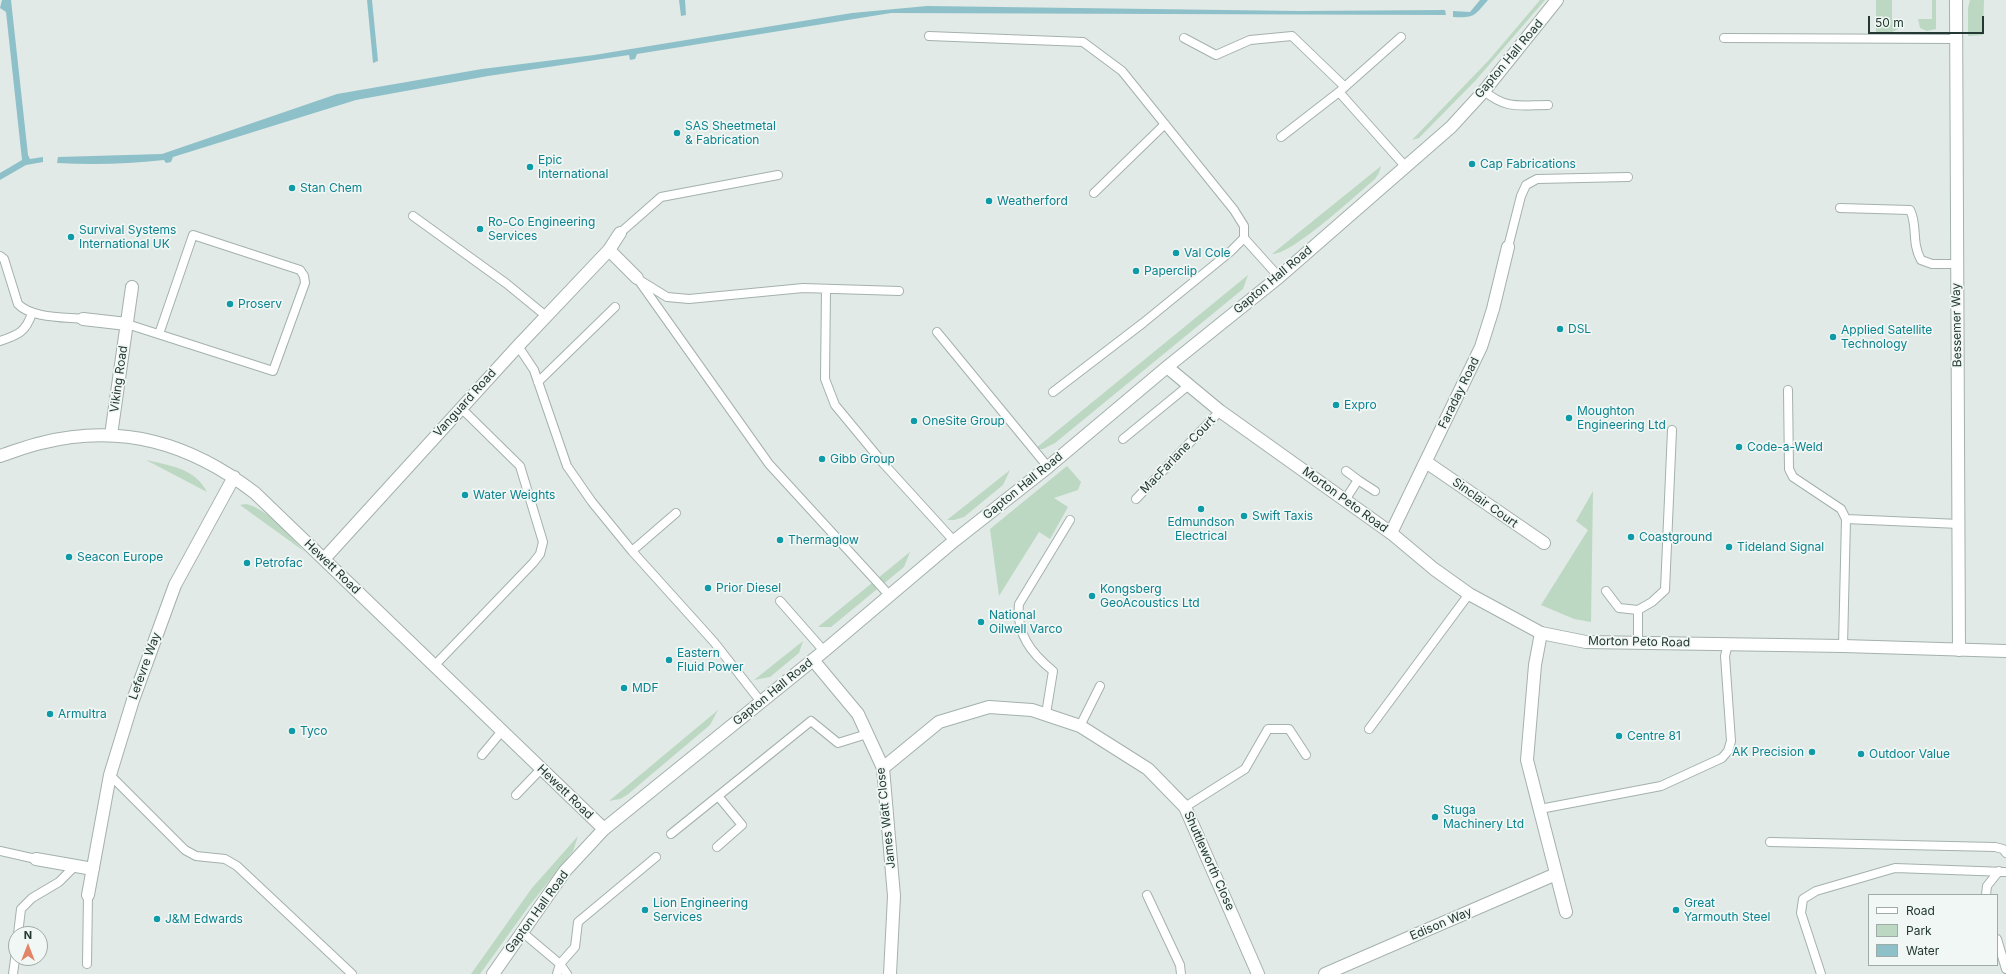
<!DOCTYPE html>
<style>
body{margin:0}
#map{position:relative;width:2006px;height:974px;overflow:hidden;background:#e1eae6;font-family:Inter,sans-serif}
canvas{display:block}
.legend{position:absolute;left:1868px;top:894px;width:130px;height:72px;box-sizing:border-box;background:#f1f7f4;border:1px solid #9faba6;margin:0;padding:5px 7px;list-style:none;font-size:12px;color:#233832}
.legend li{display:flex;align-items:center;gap:8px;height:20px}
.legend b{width:20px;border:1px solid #9faba6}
.north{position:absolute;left:8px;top:926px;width:40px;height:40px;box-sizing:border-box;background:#f1f7f4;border:1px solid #9faba6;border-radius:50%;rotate:0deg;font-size:11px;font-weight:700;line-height:16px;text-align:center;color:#233832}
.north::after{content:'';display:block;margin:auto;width:14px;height:18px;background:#e28566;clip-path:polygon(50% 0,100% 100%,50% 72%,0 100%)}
.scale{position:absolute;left:1868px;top:16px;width:116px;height:18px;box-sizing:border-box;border:2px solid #233832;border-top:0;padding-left:5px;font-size:12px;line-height:14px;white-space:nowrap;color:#233832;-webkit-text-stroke:3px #f1f7f4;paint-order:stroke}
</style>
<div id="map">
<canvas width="2006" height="974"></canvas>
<ul class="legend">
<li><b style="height:5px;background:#fff"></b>Road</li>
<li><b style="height:11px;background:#bcd8c3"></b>Park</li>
<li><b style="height:11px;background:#8ec0c9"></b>Water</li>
</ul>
<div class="north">N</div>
<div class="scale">50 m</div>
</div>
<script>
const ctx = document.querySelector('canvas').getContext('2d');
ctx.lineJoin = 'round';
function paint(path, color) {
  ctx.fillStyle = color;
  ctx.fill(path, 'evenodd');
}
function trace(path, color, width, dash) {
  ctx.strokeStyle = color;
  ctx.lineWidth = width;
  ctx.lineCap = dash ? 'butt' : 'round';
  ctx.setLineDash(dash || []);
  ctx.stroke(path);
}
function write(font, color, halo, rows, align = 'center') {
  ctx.font = font + ' Inter,sans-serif';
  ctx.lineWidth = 3.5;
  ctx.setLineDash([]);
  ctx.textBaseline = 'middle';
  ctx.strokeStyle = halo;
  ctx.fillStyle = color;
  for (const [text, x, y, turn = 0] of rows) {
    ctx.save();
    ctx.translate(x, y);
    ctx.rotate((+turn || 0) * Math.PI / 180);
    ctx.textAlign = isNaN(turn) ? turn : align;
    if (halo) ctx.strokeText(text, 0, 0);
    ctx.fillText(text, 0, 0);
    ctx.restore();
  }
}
paint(new Path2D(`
 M1540,0h5l-69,80 -57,58 -7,2 77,-80z
 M1876,0h16v19h10l-2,9 -8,4h-16z
 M1932,0h4v29l-9,2 -7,-3 -2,-9h14z
 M1970,0h14l-1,35 -15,1v-28z
 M1381,166l-2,7 -4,6c-18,15 -83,76 -103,75z
 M1248,275l-5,14 -188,154 -12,6h-8z
 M146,460c25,6 49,8 61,32z
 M1067,466l14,16 -3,8 -24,8 14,9 -18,32 -11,-7 -40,64 -9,-67z
 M1010,470l-7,15 -39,32 -10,3h-7z
 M1593,491l-2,131 -17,-3 -33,-14 47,-75 -12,-9z
 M246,504c24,6 42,31 59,48l-65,-47z
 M910,552l-6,15 -73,60h-13z
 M803,641l-4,12 -29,24 -16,3z
 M718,710l-8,15 -83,70 -7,4 -11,2z
 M578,836l-5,15 -44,55 -49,68h-9l61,-86z`), '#bcd8c3');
paint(new Path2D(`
 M2,0h9l17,155 2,4 13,-2v5l-17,3 -26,15v-7l22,-13 -16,-148 -6,-4z
 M367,0h5l6,61 -5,2z
 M679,0h6l1,15 -5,1z
 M1480,0h8c-14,16 -13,18 -35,17v-6l17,1z
 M927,6l372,5 146,-1 1,5 -555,-2 -254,41 -2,5 -5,1 -1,-5 -141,21 -132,24 -183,57 -2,5 -5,1 -2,-3c-36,4 -71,5 -107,3l1,-6 104,-3 175,-60 145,-25 112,-14 258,-42z`), '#8ec0c9');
const service = new Path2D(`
 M929,36l154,6 39,29 112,139 10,16v12l-14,14 -87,71 -90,69
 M1401,37l-62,55 66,74
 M1184,38l32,17 34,-15 42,-4 53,51
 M1724,38l232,1
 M1484,91c23,19 36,14 64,14
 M1281,137l58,-45
 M1094,193l71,-69
 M1840,208l70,2c8,15 1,32 11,50l11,4h25
 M413,216l94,68 39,32
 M620,233l41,-36 117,-22
 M1244,238l35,39
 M1508,247l13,-51 5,-11 11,-6 91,-2
 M0,256l4,3 14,45c13,14 46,13 65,15
 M637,278l132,186 121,132
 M641,281l26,16 22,2 114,-11 96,3
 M826,289l-1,90 10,26 48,58 71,78
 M127,324l146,47 32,-88 -1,-7 -4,-6 -107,-35 -34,99
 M937,332l111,135
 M0,341c18,-6 26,-9 32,-28
 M518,346l16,24 33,96 25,36 40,49 82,91 47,60
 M538,382l77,-75
 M1788,390l1,79 4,8 48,32 5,10
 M1123,439l66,-54
 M1346,471l12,9
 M1136,499l84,-88
 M1345,500l13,-20 17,11
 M632,551l44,-38
 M1606,591l13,17 19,2
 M780,601l44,50
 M1638,643v-33l14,-8 13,-12 7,-160
 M1843,646l3,-127 113,5
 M434,666l99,-103 7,-9 3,-12 -23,-76 -59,-58
 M1046,714l7,-43c-22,-18 -37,-37 -34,-67l51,-84
 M1080,726l20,-40
 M1369,729l100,-135
 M482,755l20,-24
 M110,775l75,75 11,6 29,3 12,7 115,108
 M516,795l25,-26
 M1185,807l60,-38 23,-40h21l17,26
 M1540,809l121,-23 61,-28 6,-7 3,-10 -6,-85 3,-12
 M671,834l140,-113 27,22 29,-9
 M1770,842l225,5 8,2 3,4
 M717,847l25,-22 -24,-29
 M0,851l36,8
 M1147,895l33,70 1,9
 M1986,895l1,-9 12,-15
 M522,932l38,32 7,10
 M18,934l3,-25 11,-11 27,-16 16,-16
 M1997,939l9,30
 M87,964l1,-69
 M13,974l3,-22
 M557,974l3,-10 15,-17 3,-25 78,-65
 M1821,974l-20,-61 2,-14 13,-8 79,-23 111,4`);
const minor = new Path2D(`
 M1956,0l3,650
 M609,250l28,28
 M83,319l44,5
 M111,435l21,-148
 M0,456c13,-4 27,-10 41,-13 81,-20 149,0 214,50l349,336
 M1426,462l118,81
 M1391,533l90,-186 12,-38 15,-62
 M324,559l194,-213 91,-96 11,-17
 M1541,633l-6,32 -8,95 39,152
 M813,660l45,54 25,54 11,128 -4,78
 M883,768l56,-46 50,-15 43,3 48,16 68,43 37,38 73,167
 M36,859l57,10
 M88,895l22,-120 23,-75 42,-115 59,-108
 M1325,974l231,-100`);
const tertiary = new Path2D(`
 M1167,367l53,44 171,122 43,36 35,25 72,39 45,9 257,4 163,5
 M493,974l72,-103 39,-42 220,-178 130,-110 94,-74 119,-100 112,-90 172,-150 33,-36 73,-91`);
trace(service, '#a4b1ac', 10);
trace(minor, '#a4b1ac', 14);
trace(tertiary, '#a4b1ac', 14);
trace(service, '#fff', 8);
trace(minor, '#fff', 12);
trace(tertiary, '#fff', 12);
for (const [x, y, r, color] of [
 [677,133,4,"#0f9aa8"],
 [1472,164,4,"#0f9aa8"],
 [530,167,4,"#0f9aa8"],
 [292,188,4,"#0f9aa8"],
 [989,201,4,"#0f9aa8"],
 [480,229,4,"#0f9aa8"],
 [71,237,4,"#0f9aa8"],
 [1176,253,4,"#0f9aa8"],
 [1136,271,4,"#0f9aa8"],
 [230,304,4,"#0f9aa8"],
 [1560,329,4,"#0f9aa8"],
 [1833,337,4,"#0f9aa8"],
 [1336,405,4,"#0f9aa8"],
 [1569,418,4,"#0f9aa8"],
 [914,421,4,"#0f9aa8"],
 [1739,447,4,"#0f9aa8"],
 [822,459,4,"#0f9aa8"],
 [465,495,4,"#0f9aa8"],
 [1201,509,4,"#0f9aa8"],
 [1244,516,4,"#0f9aa8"],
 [1631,537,4,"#0f9aa8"],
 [780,540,4,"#0f9aa8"],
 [1729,547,4,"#0f9aa8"],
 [69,557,4,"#0f9aa8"],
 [247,563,4,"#0f9aa8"],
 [708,588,4,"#0f9aa8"],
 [1092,596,4,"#0f9aa8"],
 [981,622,4,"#0f9aa8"],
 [669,660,4,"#0f9aa8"],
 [624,688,4,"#0f9aa8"],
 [50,714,4,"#0f9aa8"],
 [292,731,4,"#0f9aa8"],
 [1619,736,4,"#0f9aa8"],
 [1812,752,4,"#0f9aa8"],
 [1861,754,4,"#0f9aa8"],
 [1435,817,4,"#0f9aa8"],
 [645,910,4,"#0f9aa8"],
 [1676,910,4,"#0f9aa8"],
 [157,919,4,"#0f9aa8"]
]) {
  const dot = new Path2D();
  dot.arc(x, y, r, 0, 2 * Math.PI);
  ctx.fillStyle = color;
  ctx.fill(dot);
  trace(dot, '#f1f7f4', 1.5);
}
write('12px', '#233832', '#f1f7f4', [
 ["Gapton Hall Road",1509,59,-50],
 ["Gapton Hall Road",1273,280,-40],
 ["Bessemer Way",1957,325,-91],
 ["Viking Road",119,379,-82],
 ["Faraday Road",1459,393,-64],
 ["Vanguard Road",465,403,-48],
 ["MacFarlane Court",1178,455,-46],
 ["Gapton Hall Road",1023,486,-39],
 ["Morton Peto Road",1345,500,36],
 ["Sinclair Court",1485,503,35],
 ["Hewett Road",332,567,44],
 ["Morton Peto Road",1639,642,1],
 ["Lefevre Way",145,666,-70],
 ["Gapton Hall Road",773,692,-39],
 ["Hewett Road",565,792,44],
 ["James Watt Close",886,818,-96],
 ["Shuttleworth Close",1209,861,66],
 ["Gapton Hall Road",537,912,-54],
 ["Edison Way",1441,924,-23]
]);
write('12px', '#0d838f', '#f1f7f4', [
 ["SAS Sheetmetal",685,126],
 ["& Fabrication",685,140],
 ["Epic",538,160],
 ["International",538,174],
 ["Cap Fabrications",1480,164],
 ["Stan Chem",300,188],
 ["Weatherford",997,201],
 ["Ro-Co Engineering",488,222],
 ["Services",488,236],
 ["Survival Systems",79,230],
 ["International UK",79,244],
 ["Val Cole",1184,253],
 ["Paperclip",1144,271],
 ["Proserv",238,304],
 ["DSL",1568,329],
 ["Applied Satellite",1841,330],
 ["Technology",1841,344],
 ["Expro",1344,405],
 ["Moughton",1577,411],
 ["Engineering Ltd",1577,425],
 ["OneSite Group",922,421],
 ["Code-a-Weld",1747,447],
 ["Gibb Group",830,459],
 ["Water Weights",473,495],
 ["Swift Taxis",1252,516],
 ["Edmundson",1201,522,"center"],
 ["Electrical",1201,536,"center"],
 ["Coastground",1639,537],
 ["Thermaglow",788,540],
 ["Tideland Signal",1737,547],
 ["Seacon Europe",77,557],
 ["Petrofac",255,563],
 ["Prior Diesel",716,588],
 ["Kongsberg",1100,589],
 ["GeoAcoustics Ltd",1100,603],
 ["National",989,615],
 ["Oilwell Varco",989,629],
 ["Eastern",677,653],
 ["Fluid Power",677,667],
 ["MDF",632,688],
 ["Armultra",58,714],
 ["Tyco",300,731],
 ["Centre 81",1627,736],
 ["AK Precision",1804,752,"right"],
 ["Outdoor Value",1869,754],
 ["Stuga",1443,810],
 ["Machinery Ltd",1443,824],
 ["Lion Engineering",653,903],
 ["Services",653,917],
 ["Great",1684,903],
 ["Yarmouth Steel",1684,917],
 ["J&M Edwards",165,919]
], 'left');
</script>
